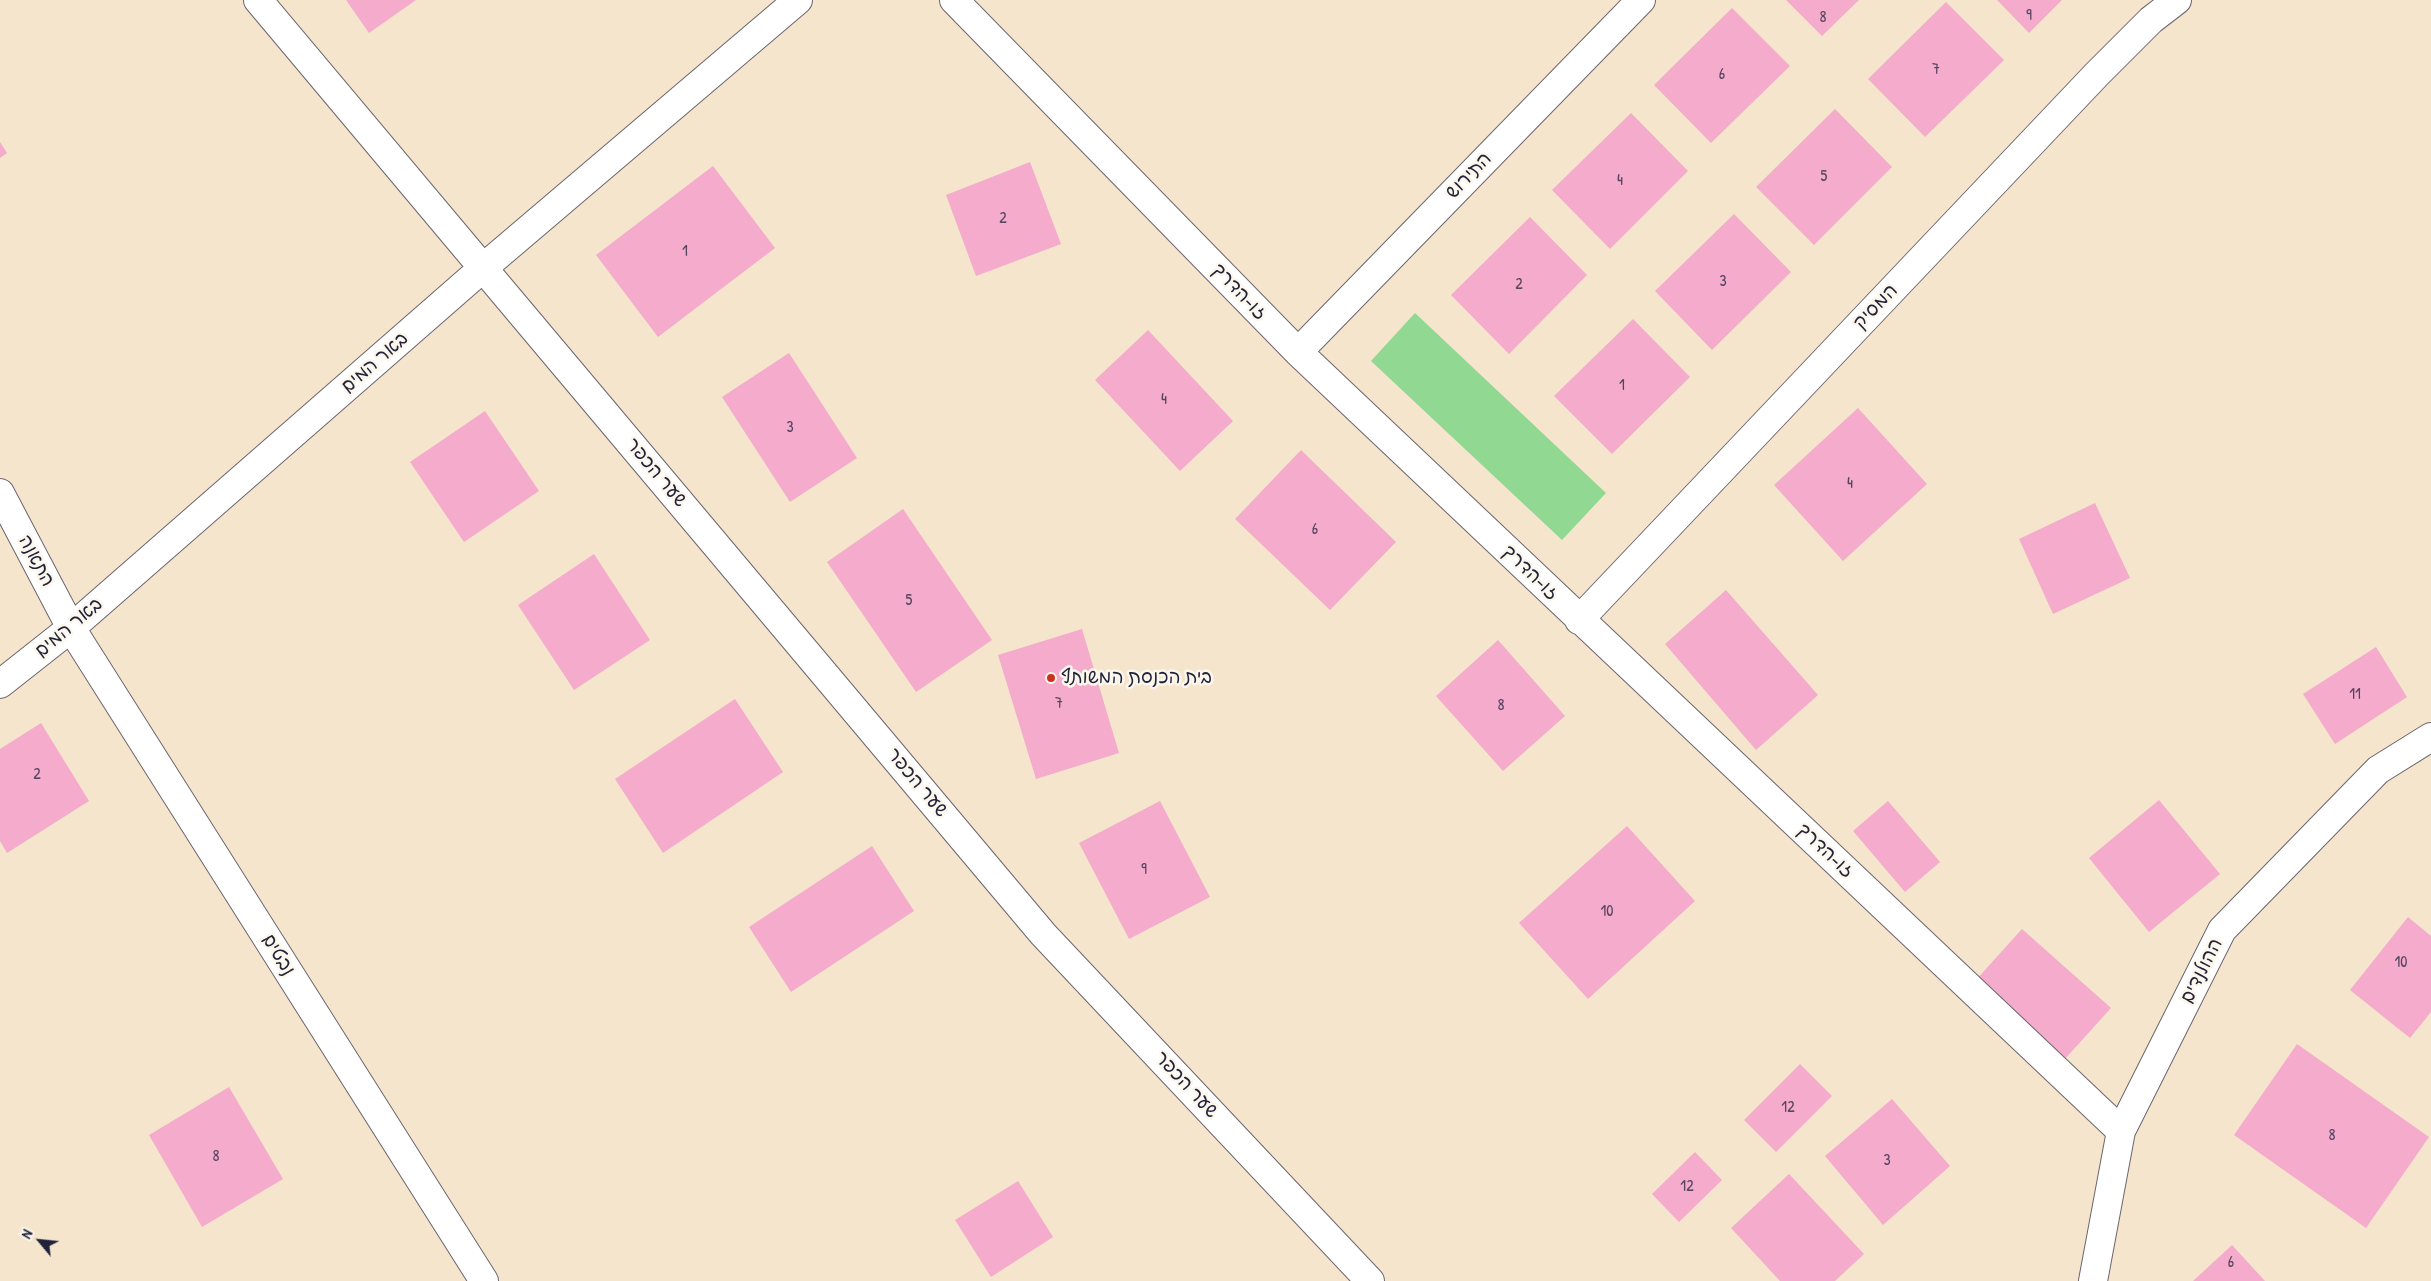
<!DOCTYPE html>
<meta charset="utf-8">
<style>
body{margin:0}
#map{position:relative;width:2431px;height:1281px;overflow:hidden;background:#f5e5cd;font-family:"Patrick Hand",sans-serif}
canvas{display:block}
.north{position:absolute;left:15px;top:1216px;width:50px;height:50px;-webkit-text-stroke:4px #fbf7ec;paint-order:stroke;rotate:298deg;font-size:14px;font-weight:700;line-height:20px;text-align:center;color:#22223b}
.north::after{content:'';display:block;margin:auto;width:18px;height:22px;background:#22223b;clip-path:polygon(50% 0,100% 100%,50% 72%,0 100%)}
</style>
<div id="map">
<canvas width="2431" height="1281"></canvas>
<div class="north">N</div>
</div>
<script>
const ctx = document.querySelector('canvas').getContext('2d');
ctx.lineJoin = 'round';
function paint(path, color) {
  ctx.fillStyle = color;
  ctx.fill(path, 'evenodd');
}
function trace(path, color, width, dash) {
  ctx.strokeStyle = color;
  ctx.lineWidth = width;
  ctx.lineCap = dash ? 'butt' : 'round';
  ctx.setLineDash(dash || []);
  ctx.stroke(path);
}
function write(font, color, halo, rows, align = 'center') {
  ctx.font = font + ' "Patrick Hand","Playpen Sans Hebrew",sans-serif';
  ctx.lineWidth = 5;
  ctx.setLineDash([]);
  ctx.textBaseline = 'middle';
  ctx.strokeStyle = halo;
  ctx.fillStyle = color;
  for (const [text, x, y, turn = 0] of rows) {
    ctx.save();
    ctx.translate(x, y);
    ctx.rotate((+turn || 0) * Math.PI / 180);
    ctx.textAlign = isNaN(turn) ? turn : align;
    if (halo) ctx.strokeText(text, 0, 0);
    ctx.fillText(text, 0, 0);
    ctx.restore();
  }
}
paint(new Path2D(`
 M1415,313l191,180 -44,47 -191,-179z`), '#91d892');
paint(new Path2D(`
 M346,0h70l-47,33z
 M1786,0h73l-37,36z
 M1997,0h65l-33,33z
 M1946,2l58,58 -79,77 -57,-58z
 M1732,8l58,58 -79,77 -57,-58z
 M1835,109l57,58 -78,78 -58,-58z
 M1631,113l57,58 -78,78 -58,-59z
 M0,142l7,11 -7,5z
 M1030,162l31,82 -85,32 -30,-81z
 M713,166l62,82 -117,89 -62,-82z
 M1734,214l57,58 -79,78 -57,-59z
 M1530,217l57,58 -78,79 -58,-59z
 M1633,319l57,58 -78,77 -58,-58z
 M1148,330l85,91 -53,50 -85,-91z
 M789,353l68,105 -67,44 -68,-105z
 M1858,408l69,76 -84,77 -69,-76z
 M485,411l54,80 -75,51 -54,-80z
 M1301,450l95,92 -66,68 -95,-91z
 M2095,503l35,75 -77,36 -34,-75z
 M903,509l89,131 -76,52 -89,-130z
 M594,554l56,86 -76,50 -56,-85z
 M1726,590l92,105 -62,55 -91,-106z
 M1082,629l37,124 -83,26 -38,-124z
 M1498,640l67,76 -62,55 -67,-75z
 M2376,647l31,50 -72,47 -32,-50z
 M735,699l48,73 -120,81 -48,-74z
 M41,723l48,78 -82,52 -7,-12v-92z
 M2159,800l61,74 -71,58 -60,-74z
 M1160,801l50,96 -81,42 -50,-96z
 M1888,801l52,61 -35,30 -52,-61z
 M1627,826l68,75 -107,98 -69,-76z
 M872,846l42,65 -123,81 -42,-65z
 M2408,917l23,19v76l-21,26 -60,-48z
 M2022,929l89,79 -47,52 -89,-79z
 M2297,1044l132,93 -63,91 -132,-93z
 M1800,1064l32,32 -56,56 -32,-32z
 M229,1087l54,92 -81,48 -53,-92z
 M1892,1099l58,67 -67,59 -58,-69z
 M1695,1152l27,28 -43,42 -27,-28z
 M1789,1174l75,80 -29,27h-55l-49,-53z
 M1018,1181l35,56 -62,40 -36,-57z
 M2232,1245l33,36h-72z`), '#f4abcc');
const minor = new Path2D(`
 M954,0l344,352 823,779
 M1298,352l343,-352
 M0,493l71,135 413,653
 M1579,620l518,-546 54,-54 26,-20
 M0,684l71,-56 412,-360 -225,-268
 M2093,1281l28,-150 101,-201 156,-160 53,-33`);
const major = new Path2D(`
 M798,0l-315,268 560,666 327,347`);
trace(minor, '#6c666e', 30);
trace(major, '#6c666e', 30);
trace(minor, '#fff', 28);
trace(major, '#fff', 28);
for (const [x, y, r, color] of [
 [1051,678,5,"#c8321e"]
]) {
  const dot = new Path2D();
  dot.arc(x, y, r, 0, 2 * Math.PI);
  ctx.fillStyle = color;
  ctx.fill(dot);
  trace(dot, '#fbf7ec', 2);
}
write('16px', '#56445f', null, [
 ["9",2029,16],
 ["8",1823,18],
 ["7",1936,70],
 ["6",1722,75],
 ["5",1824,177],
 ["4",1620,181],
 ["2",1003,219],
 ["1",685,252],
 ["3",1723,282],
 ["2",1519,285],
 ["1",1622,386],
 ["4",1164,400],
 ["3",790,428],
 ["4",1850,484],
 ["6",1315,530],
 ["5",909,601],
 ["11",2355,695],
 ["7",1059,704],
 ["8",1501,706],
 ["2",37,775],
 ["9",1144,870],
 ["10",1607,912],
 ["10",2401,963],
 ["12",1788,1108],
 ["8",2332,1136],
 ["8",216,1157],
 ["3",1887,1161],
 ["12",1687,1187],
 ["6",2231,1263]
]);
write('19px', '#22223b', '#fbf7ec', [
 ["התירוש",1469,176,-46],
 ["זו-הדרך",1239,292,46],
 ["המסיק",1876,307,-46],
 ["באר המים",375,363,-41],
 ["שער הכפר",656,473,50],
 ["התאנה",36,561,62],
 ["זו-הדרך",1530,573,44],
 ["באר המים",69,628,-40],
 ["שער הכפר",917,783,50],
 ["זו-הדרך",1825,851,43],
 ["נבטים",278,955,58],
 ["ההולנדים",2202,971,-63],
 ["שער הכפר",1186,1085,47]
]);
write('19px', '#22223b', '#fbf7ec', [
 ["בית הכנסת המשותף",1061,678]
], 'left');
</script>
